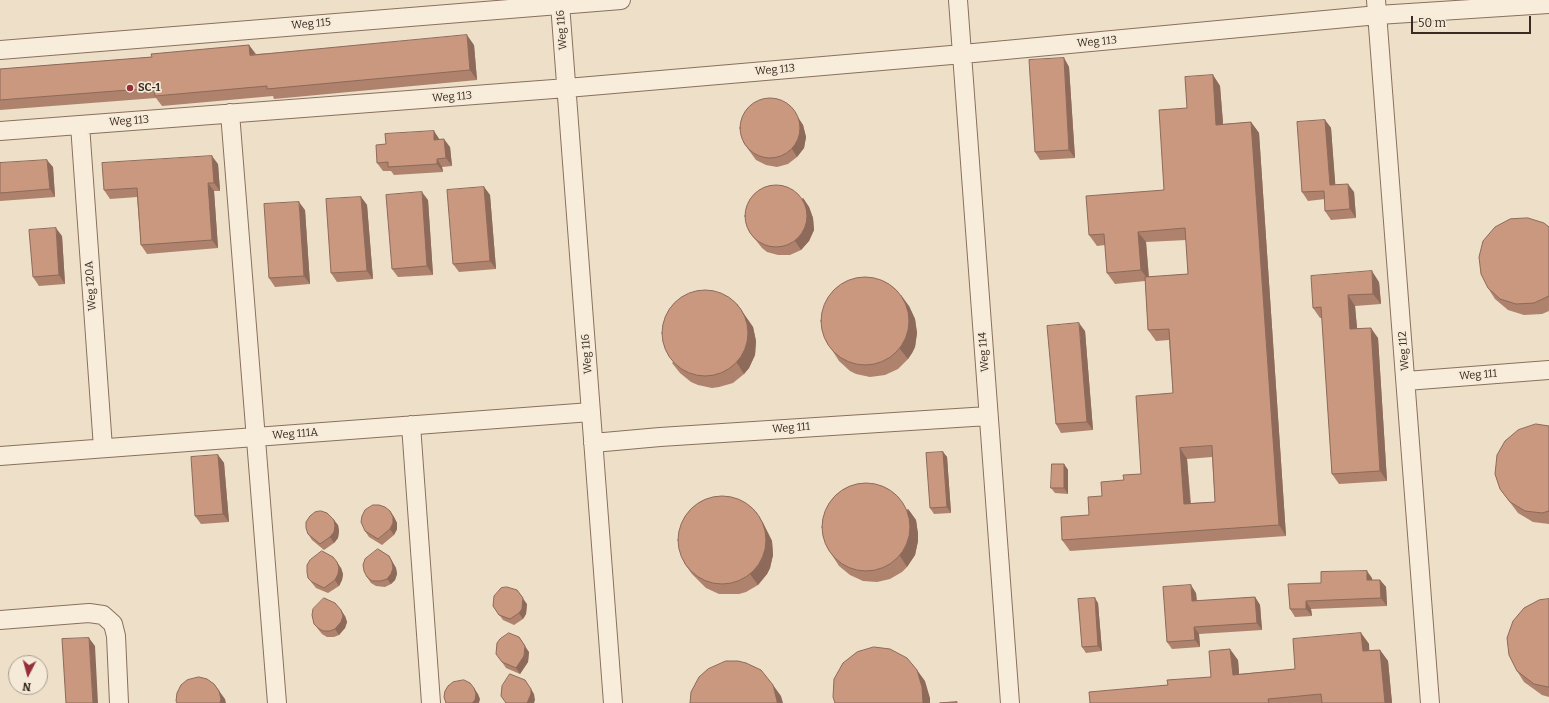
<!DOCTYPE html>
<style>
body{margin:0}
#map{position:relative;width:1549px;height:703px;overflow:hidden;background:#eddfc8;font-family:Bitter,serif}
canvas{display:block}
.north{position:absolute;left:8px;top:655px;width:40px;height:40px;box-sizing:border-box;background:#f5ead8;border:1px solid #aa9d8f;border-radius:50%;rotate:186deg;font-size:11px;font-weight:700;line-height:16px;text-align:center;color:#3a2a21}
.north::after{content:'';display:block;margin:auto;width:14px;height:18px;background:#962f3a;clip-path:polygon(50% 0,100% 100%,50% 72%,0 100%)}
.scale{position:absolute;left:1411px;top:16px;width:120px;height:18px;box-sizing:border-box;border:2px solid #3a2a21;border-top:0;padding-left:5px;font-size:12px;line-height:14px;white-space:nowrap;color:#3a2a21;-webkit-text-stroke:3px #f5ead8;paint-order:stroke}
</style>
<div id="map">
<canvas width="1549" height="703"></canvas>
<div class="north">N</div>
<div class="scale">50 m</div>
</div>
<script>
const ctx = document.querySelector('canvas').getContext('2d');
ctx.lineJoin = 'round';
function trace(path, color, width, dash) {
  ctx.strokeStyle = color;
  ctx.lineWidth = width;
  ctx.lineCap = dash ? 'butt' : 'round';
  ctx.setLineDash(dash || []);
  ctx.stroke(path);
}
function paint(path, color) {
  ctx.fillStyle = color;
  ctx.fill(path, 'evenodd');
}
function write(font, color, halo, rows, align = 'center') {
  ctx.font = font + ' Bitter,serif';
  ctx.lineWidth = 3.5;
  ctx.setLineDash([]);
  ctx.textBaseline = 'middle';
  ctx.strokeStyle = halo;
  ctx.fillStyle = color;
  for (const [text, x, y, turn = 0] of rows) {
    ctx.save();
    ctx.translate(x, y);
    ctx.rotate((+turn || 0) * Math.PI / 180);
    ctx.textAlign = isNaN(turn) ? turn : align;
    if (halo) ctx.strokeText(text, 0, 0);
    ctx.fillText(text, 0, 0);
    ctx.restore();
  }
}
const minor = new Path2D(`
 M958,0l52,703
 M1376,0l54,703
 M560,4l53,699
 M0,50l621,-50
 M230,113l47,590
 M80,125l23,323
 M0,131l567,-43 396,-34 415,-39 171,-11
 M1406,381l143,-11
 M411,425l20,278
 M593,443l67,-6 328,-21
 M0,456l591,-44
 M0,620l89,-7 14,2 10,9 3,12 3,67`);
trace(minor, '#89705d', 20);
trace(minor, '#f8eddb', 18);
paint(new Path2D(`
 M249,45l7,9 218,-9 3,35 -203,19 -1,-3 -111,10 -6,-8 -156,12v-41l152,-12z
 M1064,58l5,9 6,91 -35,2 -5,-8z
 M1213,75l7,11 3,38 28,-2 8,11 27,403 -216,15 -8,-11 27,-25 13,-19 22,-16 17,-6 32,-81 -4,-53 -13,1 -8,-11 -3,-49 -30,3 -8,-11 -2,-28 -8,1 -8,-11 75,-45 23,-82zM1186,240l2,34 -39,3 -3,-35zM1212,457l3,45 -24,1 -4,-44z
 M791,107l12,18 3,12 -2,11 -7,9 -9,7 -11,3 -11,-2 -10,-5 -13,-18z
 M1325,120l6,8 4,57 19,7 2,26 -25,2 -6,-9v-12l-17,2 -6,-9z
 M440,139l10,8 2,19 -10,1 1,5 -49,3 -3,-4h-8l-6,-8z
 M0,163l53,4 2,30 -55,4z
 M218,164l2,27h-6l4,57 -71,6 -6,-9 -4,-48 -27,2 -6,-9z
 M484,187l6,8 6,74 -37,3 -6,-8z
 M361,197l6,8 6,74 -36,3 -6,-9z
 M803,198l6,9 4,11 1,12 -5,11 -8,9 -11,5h-12l-11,-3 -5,-4 -14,-18z
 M428,200l5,75 -35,2 -6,-8z
 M305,210l5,74 -35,3 -6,-9z
 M1549,227v84l-7,3 -18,1 -16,-5 -13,-11 -7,-11z
 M62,236l3,48 -26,2 -6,-9z
 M1379,282l2,22 -26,2 2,22 21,10 9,143 -48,3 -7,-10 -10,-156h-2l-7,-10z
 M737,304l16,23 3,14 -1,14 -6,13 -5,6 -11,9 -14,4 -7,1 -14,-3 -7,-3 -11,-9 -8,-10z
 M909,306l6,13 2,14 -2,14 -3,6 -4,6 -10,10 -13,6 -15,2 -14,-3 -6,-3 -11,-10 -7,-11z
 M1085,331l8,99 -32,3 -5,-9z
 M1549,426v98l-16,-2 -15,-9 -18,-24z
 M943,452l4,5 4,56 -17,1 -4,-6z
 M218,455l6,8 5,59 -28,2 -6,-8z
 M1064,464l4,6v24l-13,-1 -4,-5z
 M908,509l8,11 2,14v7l-3,14 -8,12 -5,5 -12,7 -13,3 -14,-1 -13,-6 -11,-9 -7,-11z
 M390,511l4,6 3,6v6l-3,6 -12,10 -13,-8 -4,-6z
 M756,512l7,11 9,18 1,14 -3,13 -3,6 -9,11 -12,7 -7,2h-20l-13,-6 -14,-14 -8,-11z
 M338,525l1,6 -1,7 -4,5 -10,7 -12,-10 -4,-6z
 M389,556l7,12 1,6 -2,6 -4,4 -6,3 -9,-1 -5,-3 -4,-6z
 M341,568l2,6 -1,6 -3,6 -11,7 -12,-5 -8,-10z
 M1372,578v2h8l6,7 1,19 -76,3 1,7 -17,1 -5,-8 31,-26z
 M1196,593l1,8 58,-4 5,8 2,25 -63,4 1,13 -28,2 -5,-7z
 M1549,599v98l-7,-2 -18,-13 -7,-11z
 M1098,603l4,48 -16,2 -4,-6z
 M527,604l-1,10 -3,5 -9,6 -11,-5 -10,-14z
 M345,616l2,6 -2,6 -6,7 -5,2h-7l-5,-3 -8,-10z
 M1361,633l8,11v7l11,-1 8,11 4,42h-302l78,-18 43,-8 27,-17 1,14 56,-5z
 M529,652l-1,10 -8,12 -14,-6 -4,-6z`), '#ae826d');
paint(new Path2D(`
 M467,35l7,10 3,35 -7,-10z
 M249,45l7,10h-6z
 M1064,58l5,9 6,91 -6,-8z
 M1213,75l7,11 4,49 -8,-10z
 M791,107l12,18 3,12 -2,11 -7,9 -5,-8z
 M1325,120l6,8 5,65 -6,-8z
 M1251,122l8,11 27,403 -7,-11z
 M434,131l6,9h-6z
 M444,139l6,8 2,19 -6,-8z
 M212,156l6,8 2,27 -6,-8z
 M437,159l5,8 1,5 -6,-8z
 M47,160l6,7 2,30 -5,-8z
 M208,183l6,8 4,57 -6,-8z
 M1348,184l6,8 2,26 -6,-9z
 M484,187l6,8 6,74 -6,-8z
 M422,192l6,8 5,75 -6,-9z
 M361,197l6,8 6,74 -6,-8z
 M803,198l6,9 4,11 1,12 -5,11 -8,9 -6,-9z
 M299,202l6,8 5,74 -6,-8z
 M56,228l6,8 3,48 -6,-9z
 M1138,232l8,10 3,39 -8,-11z
 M1372,271l7,11 2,22 -8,-10z
 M901,295l8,11 6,13 2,14 -2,14 -3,6 -4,6 -8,-10z
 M1348,295l7,11 3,33 -8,-10z
 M737,304l16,23 3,14 -1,14 -6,13 -5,6 -7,-11z
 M1079,323l6,8 8,99 -6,-8z
 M1371,328l7,10 9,143 -7,-10z
 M1180,448l7,11 4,55 -7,-10z
 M943,452l4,5 4,56 -4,-6z
 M218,455l6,8 5,59 -6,-8z
 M1064,464l4,6v24l-4,-6z
 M908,509l8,11 2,14v7l-3,14 -8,12 -7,-11z
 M390,511l4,6 3,6v6l-3,6 -4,-6z
 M756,512l7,11 9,18 1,14 -3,13 -3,6 -9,11 -8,-11z
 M334,520l4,5 1,6 -1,7 -4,5 -4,-6z
 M389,556l7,12 1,6 -2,6 -4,4 -4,-5z
 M337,562l4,6 2,6 -1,6 -3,6 -4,-6z
 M1367,571l5,7 1,10 -6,-8z
 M1380,580l6,7 1,19 -6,-8z
 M1191,585l5,8 1,15 -5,-7z
 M517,590l10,14 -1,10 -3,5 -4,-6z
 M1255,597l5,8 2,25 -5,-7z
 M1095,598l3,5 4,48 -4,-5z
 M1306,601l5,8 1,7 -6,-7z
 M341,610l4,6 2,6 -2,6 -6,7 -4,-6z
 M1194,627l5,7 1,13 -5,-7z
 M1361,633l8,11 1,18 -7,-11z
 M519,637l10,15 -1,10 -8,12 -4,-6z
 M89,638l6,8 3,57h-5z
 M1230,649l8,11 2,25 -7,-10z
 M1380,650l8,11 4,42h-7z
 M917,670l8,11 5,17v5h-7z
 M214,684l11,15 1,4h-6z
 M773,685l8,11 2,7h-6z
 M474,688l4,6 2,5 -1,4h-7z
 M531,689l3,5 1,6 -1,3h-7z`), '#8d6a59');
const building = new Path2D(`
 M467,35l3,35 -203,19v-3l-112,10 -1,-8 -154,12v-31l152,-12 -1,-3 98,-9 1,10z
 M1064,58l5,92 -34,2 -6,-92z
 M1213,75l3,50 35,-3 28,403 -217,15 -1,-23 28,-2 -1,-18 14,-1 -1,-14 23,-2 -1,-5 18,-1 -5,-78 37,-3 -4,-64 -21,1 -3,-53 43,-3 -3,-46 -47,4 3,38 -34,3 -3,-39 -15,1 -3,-39 78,-6 -5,-80 28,-2 -2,-31zM1212,446l3,56 -31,2 -4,-56z
 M740 128a30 30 0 1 1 60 0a30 30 0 1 1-60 0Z
 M1325,120l5,65 18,-1 2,25 -25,2 -1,-20 -22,1 -5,-70z
 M434,131v9l10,-1 2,19 -9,1v5l-49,3v-5l-11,1 -1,-18 10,-1 -1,-10z
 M212,156l2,27h-6l4,57 -71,5 -4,-57 -33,2 -2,-27z
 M47,160l3,29 -50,4v-30z
 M745 216a31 31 0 1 1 62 0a31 31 0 1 1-62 0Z
 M484,187l6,74 -37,3 -6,-74z
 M422,192l5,74 -35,3 -6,-74z
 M361,197l6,74 -36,2 -5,-74z
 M299,202l5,74 -35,2 -5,-74z
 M1528,218l16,5 5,4v69l-15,7 -18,1 -16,-5 -12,-11 -7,-14 -2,-17 4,-16 12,-14 15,-8z
 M56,228l3,47 -26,2 -4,-47z
 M1372,271l1,23 -25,1 2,34 21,-1 9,143 -48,3 -11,-167 -8,1 -2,-32z
 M821 321a44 44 0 1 1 88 0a44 44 0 1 1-88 0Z
 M662 333a43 43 0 1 1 86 0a43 43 0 1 1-86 0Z
 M1079,323l8,99 -31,2 -9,-98z
 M1536,424l13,2v85l-7,2 -17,-2 -15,-9 -10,-13 -5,-15 2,-19 8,-14 13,-11z
 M943,452l4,55 -17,1 -4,-55z
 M218,455l5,59 -28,2 -4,-59z
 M1052,464h12v24h-13z
 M822 527a44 44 0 1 1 88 0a44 44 0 1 1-88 0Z
 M678 540a44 44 0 1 1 88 0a44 44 0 1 1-88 0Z
 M373,505h6l6,2 5,4 3,6v6l-3,6 -12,10 -13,-8 -4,-9 1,-6 3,-6z
 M321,511l6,2 7,7 1,6 -1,6 -4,5 -10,7 -12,-10 -2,-6v-6l4,-6 5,-4z
 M378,549l11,7 3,6 1,6 -2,6 -4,5 -6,2h-9l-5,-4 -3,-6 -1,-6 2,-6z
 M322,551l11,6 4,5 2,6 -1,6 -3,6 -11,8 -12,-6 -4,-4 -1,-6v-7l3,-5z
 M1367,571v9h13l1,18 -75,3v8h-16l-2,-25 33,-1v-11z
 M1191,585l1,16 63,-4 2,26 -63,4 1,13 -28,2 -4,-55z
 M507,587l10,3 6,8 -1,11 -3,4 -9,6 -11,-4 -6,-9 1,-10 7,-8z
 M324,598l11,5 6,7 2,6 -2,6 -6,7 -5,2h-7l-5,-3 -4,-4 -2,-9 1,-6z
 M1095,598l3,48 -16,1 -4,-48z
 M1549,599v88h-1l-14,-3 -17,-13 -8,-16 -2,-17 6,-17 11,-13 15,-8z
 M509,633l10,4 6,9 -1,10 -8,12 -14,-6 -6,-8 1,-11 3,-4z
 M1361,633l2,18 17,-1 5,53h-63l-1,-9 -53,5 1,4h-179l-1,-11 79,-7 -1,-5 44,-3 -2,-26 21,-2 3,26 62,-6 -2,-30z
 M89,638l4,65h-27l-4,-64z
 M874,647l16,2 17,9 10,12 5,17 1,16h-88l-2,-6 1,-18 9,-16 14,-11z
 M726,661h12l8,2 15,7 12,15 4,16v2h-87l1,-11 8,-15 9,-8z
 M510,674l15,6 6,9v5l-4,9h-21l-5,-7 1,-10z
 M199,677l8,2 7,5 5,7 2,8 -1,4h-43l-1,-2 1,-8 4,-8 6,-5z
 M464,680l6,3 4,5 2,6 -1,6 -3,3h-26l-2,-6 1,-6 3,-5 5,-4z
 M957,702v1h-17z`);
paint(building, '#ca977f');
trace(building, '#8d6a59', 1);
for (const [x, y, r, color] of [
 [130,88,4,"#962f3a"]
]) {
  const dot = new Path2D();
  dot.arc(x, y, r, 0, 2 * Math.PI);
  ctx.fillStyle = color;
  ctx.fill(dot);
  trace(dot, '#f5ead8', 1.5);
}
write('11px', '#3a2a21', '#f5ead8', [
 ["Weg 115",311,24,-5],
 ["Weg 116",562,30,-94],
 ["Weg 113",1097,42,-5],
 ["Weg 113",775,70,-5],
 ["Weg 113",452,97,-4],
 ["Weg 113",129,121,-4],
 ["Weg 120A",91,286,-94],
 ["Weg 112",1404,351,-94],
 ["Weg 114",984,352,-94],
 ["Weg 116",587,354,-94],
 ["Weg 111",1478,375,-4],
 ["Weg 111",791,428,-4],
 ["Weg 111A",295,434,-4]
]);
write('bold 11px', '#3a2a21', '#f5ead8', [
 ["SC-1",138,88]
], 'left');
</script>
